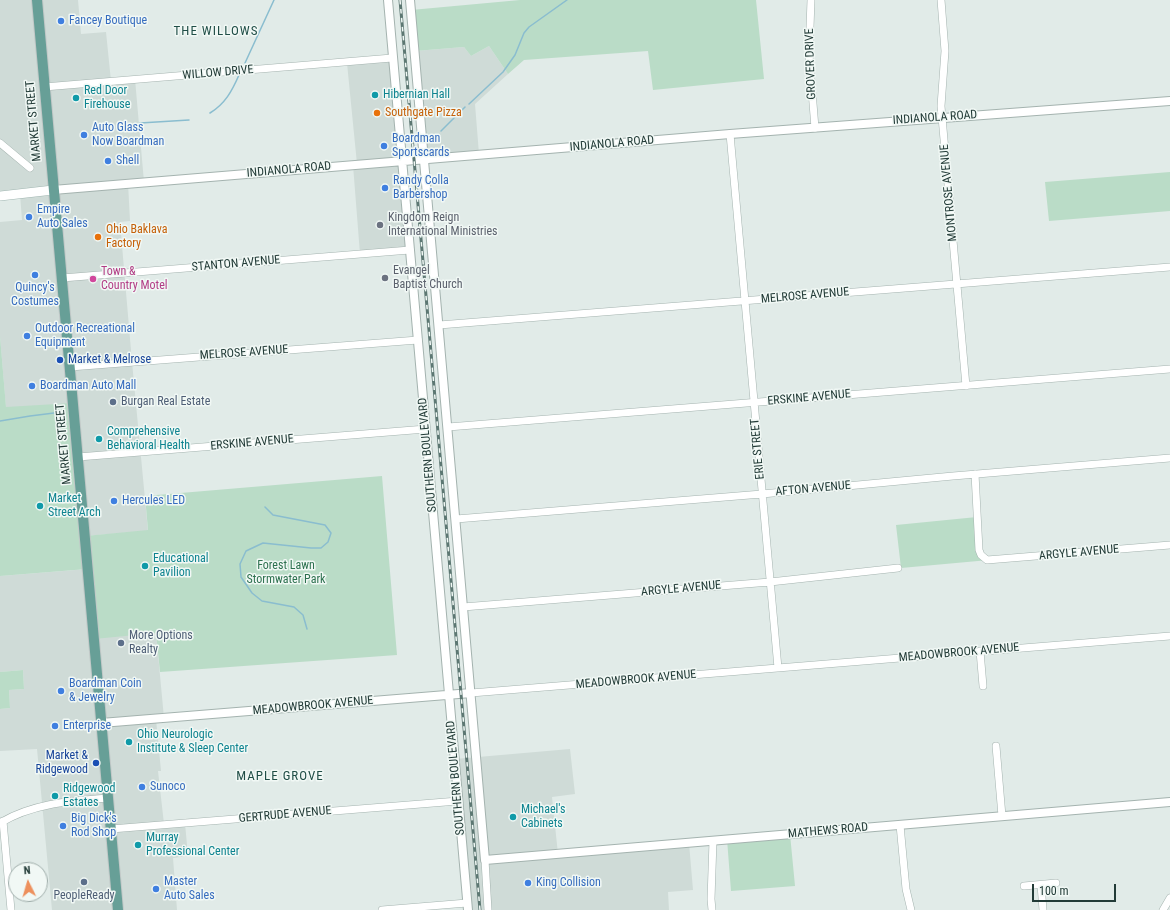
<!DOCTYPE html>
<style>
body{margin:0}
#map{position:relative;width:1170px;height:910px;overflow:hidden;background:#e1ebe8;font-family:"Roboto Condensed",sans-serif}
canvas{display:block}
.north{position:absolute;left:8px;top:862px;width:40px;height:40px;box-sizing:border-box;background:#f1f8f5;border:1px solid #9eaca9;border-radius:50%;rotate:355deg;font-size:11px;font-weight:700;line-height:16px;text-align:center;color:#223b37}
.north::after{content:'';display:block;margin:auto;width:14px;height:18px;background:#ed905d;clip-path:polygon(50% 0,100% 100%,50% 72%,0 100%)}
.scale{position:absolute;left:1032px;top:884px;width:84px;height:18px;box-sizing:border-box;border:2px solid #223b37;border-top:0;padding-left:5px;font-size:12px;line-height:14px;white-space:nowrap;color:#223b37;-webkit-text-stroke:3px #f1f8f5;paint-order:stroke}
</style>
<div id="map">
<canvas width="1170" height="910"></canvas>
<div class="north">N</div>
<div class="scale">100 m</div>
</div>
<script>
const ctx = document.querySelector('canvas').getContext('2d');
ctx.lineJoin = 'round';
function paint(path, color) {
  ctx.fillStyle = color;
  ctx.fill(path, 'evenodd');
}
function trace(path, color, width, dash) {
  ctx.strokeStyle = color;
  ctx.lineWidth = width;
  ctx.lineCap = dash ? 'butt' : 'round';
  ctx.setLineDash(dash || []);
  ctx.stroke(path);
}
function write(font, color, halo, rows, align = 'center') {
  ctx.font = font + ' "Roboto Condensed",sans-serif';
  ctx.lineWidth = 3;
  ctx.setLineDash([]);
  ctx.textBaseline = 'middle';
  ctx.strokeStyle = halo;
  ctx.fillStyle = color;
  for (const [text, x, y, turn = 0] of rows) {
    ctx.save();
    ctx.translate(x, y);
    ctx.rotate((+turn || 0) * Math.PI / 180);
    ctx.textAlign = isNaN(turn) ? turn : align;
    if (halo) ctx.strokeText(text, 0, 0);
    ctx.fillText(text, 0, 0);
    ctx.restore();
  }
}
paint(new Path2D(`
 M0,0h78l3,34 25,-2 5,49 24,-2 9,103 -16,1 2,38 -10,1 12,140 16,169 -63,5 -79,-128 -6,-72v-114l22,-2 -2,-26 -20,2z
 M489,46l19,28 -33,30 4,50 -56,5 -8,-108 49,-4 7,9z
 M392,58l18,192 -50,4 -7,-89 4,-1 -10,-101z
 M88,569l68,64 8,85 -8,1 5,52h-3l6,53 21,-1 3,33 -15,2 4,52h-125l-15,-161 -37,2v-42l10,-1 -1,-18 15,-1 -1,-19 -23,2v-96z
 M570,749l5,45 -23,3 6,57 131,-11 4,47 -25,2 1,18h-201l-13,-151z`), '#cfdbd7');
paint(new Path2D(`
 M520,0h236l8,79 -111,11 -5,-39 -124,9 -16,14 -19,-28 -18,10 -7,-9 -49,4 -4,-41z
 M1170,172v39l-121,10 -4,-39z
 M0,336l6,71 67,-4 12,133 63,-6 -3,-34 237,-20 15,179 -237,17 -4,-39 -62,6 -7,-70 -87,7z
 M977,517l2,33 10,10 -88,8 -5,-43z
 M23,670l1,19 -15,1 1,18 -10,1v-37z
 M790,834l5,52 -64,5 -4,-52z`), '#badcc7');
trace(new Path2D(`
 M245,63l29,-63
 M469,104l34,-32 12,-17 9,-22 5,-6 38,-27
 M210,113c15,-9 22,-22 29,-38
 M140,123l49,-3
 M441,131l24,-24
 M0,421l30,-5 24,-3
 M265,507l8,8 52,10 6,8 -3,9 -7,6h-10l-48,-5 -17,8 -6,13 1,13 11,16 10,8 32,6 9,8 4,14`), '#8abdcf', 1.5);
const minor = new Path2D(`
 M811,0l-2,54 6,74
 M941,0l4,51 -4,55 25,280
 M44,87l348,-29
 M730,134l48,534
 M0,143l30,25
 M62,278l348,-28
 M439,325l731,-58
 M70,367l348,-27
 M448,427l722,-58
 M78,457l348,-28
 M975,474l4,76 2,5 6,5 183,-15
 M456,519l306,-25 191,-18 217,-18
 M463,607l307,-25 128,-14
 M980,651l3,35
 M471,693l699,-57
 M996,746l6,70
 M3,821l8,89
 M0,823c33,-20 71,-22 108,-25
 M900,825l6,64 5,21
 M111,829l347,-28
 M485,860l3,50
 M1041,885l2,25
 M1024,886l32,-3
 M382,910l85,-7
 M712,910l-1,-11 2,-58
 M1163,910l7,-12`);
const tertiary = new Path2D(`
 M388,0l80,910
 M410,0l75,860 685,-58
 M53,190l677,-56 440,-33
 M101,723l370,-30`);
const secondary = new Path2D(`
 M0,196l53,-6`);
const primary = new Path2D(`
 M37,0l81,910`);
trace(minor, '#a4b3af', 8);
trace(tertiary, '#a4b3af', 10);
trace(secondary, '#a0b6b1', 10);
trace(primary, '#c1c8c7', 12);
trace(minor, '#fff', 7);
trace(tertiary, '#fff', 8);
trace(secondary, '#fff', 9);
trace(primary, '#679f97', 10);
const rail = new Path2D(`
 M400,0l80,910`);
trace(rail, '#5c7772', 3);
trace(rail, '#f1f8f5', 1.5, [4.5]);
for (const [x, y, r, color] of [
 [61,21,4,"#3f7fe0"],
 [375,95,4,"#0f9aa8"],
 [76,98,4,"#0f9aa8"],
 [377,113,4,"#e8710a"],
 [84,135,4,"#3f7fe0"],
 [384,146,4,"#3f7fe0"],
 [108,161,4,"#3f7fe0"],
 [385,188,4,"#3f7fe0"],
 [29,217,4,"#3f7fe0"],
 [380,225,4,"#6b7280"],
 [98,237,4,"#e8710a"],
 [35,275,4,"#3f7fe0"],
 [385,278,4,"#6b7280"],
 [93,279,4,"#d1479c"],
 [27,336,4,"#3f7fe0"],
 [60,360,4,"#1a4fb4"],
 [32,386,4,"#3f7fe0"],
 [113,402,4,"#5c6f8a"],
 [99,439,4,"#0f9aa8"],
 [114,501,4,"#3f7fe0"],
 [40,506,4,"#0f9aa8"],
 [145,566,4,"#0f9aa8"],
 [121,643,4,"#5c6f8a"],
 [61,691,4,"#3f7fe0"],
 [55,726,4,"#3f7fe0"],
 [129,742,4,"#0f9aa8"],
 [96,763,4,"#1a4fb4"],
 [142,787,4,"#3f7fe0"],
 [55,796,4,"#0f9aa8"],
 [513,817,4,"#0f9aa8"],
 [63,826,4,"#3f7fe0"],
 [138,845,4,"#0f9aa8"],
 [84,882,4,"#5c6f8a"],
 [528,883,4,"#3f7fe0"],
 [156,889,4,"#3f7fe0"]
]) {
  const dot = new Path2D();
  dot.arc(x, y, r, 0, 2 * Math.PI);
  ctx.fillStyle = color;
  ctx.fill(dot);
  trace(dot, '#f1f8f5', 1.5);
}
write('12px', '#366cbe', '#f1f8f5', [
 ["Fancey Boutique",69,21],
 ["Auto Glass",92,128],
 ["Now Boardman",92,142],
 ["Boardman",392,139],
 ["Sportscards",392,153],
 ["Shell",116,161],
 ["Randy Colla",393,181],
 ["Barbershop",393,195],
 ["Empire",37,210],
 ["Auto Sales",37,224],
 ["Quincy's",35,288,"center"],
 ["Costumes",35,302,"center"],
 ["Outdoor Recreational",35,329],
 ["Equipment",35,343],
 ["Boardman Auto Mall",40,386],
 ["Hercules LED",122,501],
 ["Boardman Coin",69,684],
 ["& Jewelry",69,698],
 ["Enterprise",63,726],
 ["Sunoco",150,787],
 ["Big Dick's",71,819],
 ["Rod Shop",71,833],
 ["Master",164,882],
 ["Auto Sales",164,896],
 ["King Collision",536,883]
], 'left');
write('12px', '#223b37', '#f1f8f5', [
 ["GROVER DRIVE",811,64,-92],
 ["WILLOW DRIVE",218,73,-5],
 ["INDIANOLA ROAD",935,118,-4],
 ["MARKET STREET",34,121,-95],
 ["INDIANOLA ROAD",612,144,-5],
 ["INDIANOLA ROAD",289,170,-5],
 ["MONTROSE AVENUE",949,193,-95],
 ["STANTON AVENUE",236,264,-5],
 ["MELROSE AVENUE",805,296,-5],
 ["MELROSE AVENUE",244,353,-4],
 ["ERSKINE AVENUE",809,398,-5],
 ["ERSKINE AVENUE",252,443,-5],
 ["MARKET STREET",64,444,-95],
 ["ERIE STREET",758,449,-95],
 ["SOUTHERN BOULEVARD",428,455,-95],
 ["AFTON AVENUE",813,489,-5],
 ["ARGYLE AVENUE",1079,553,-5],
 ["ARGYLE AVENUE",681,589,-5],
 ["MEADOWBROOK AVENUE",959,653,-5],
 ["MEADOWBROOK AVENUE",636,680,-5],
 ["MEADOWBROOK AVENUE",313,706,-5],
 ["SOUTHERN BOULEVARD",456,778,-95],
 ["GERTRUDE AVENUE",285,815,-5],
 ["MATHEWS ROAD",828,831,-5]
]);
write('12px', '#0d838f', '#f1f8f5', [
 ["Red Door",84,91],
 ["Firehouse",84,105],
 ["Hibernian Hall",383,95],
 ["Comprehensive",107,432],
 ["Behavioral Health",107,446],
 ["Market",48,499],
 ["Street Arch",48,513],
 ["Educational",153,559],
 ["Pavilion",153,573],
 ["Ohio Neurologic",137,735],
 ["Institute & Sleep Center",137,749],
 ["Ridgewood",63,789],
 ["Estates",63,803],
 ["Michael's",521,810],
 ["Cabinets",521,824],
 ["Murray",146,838],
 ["Professional Center",146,852]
], 'left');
write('12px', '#c56008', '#f1f8f5', [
 ["Southgate Pizza",385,113],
 ["Ohio Baklava",106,230],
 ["Factory",106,244]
], 'left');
write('12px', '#5b616d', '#f1f8f5', [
 ["Kingdom Reign",388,218],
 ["International Ministries",388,232],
 ["Evangel",393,271],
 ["Baptist Church",393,285]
], 'left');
write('12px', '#b23c85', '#f1f8f5', [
 ["Town &",101,272],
 ["Country Motel",101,286]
], 'left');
write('12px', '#164399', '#f1f8f5', [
 ["Market & Melrose",68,360],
 ["Market &",88,756,"right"],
 ["Ridgewood",88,770,"right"]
], 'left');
write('12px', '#4e5e75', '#f1f8f5', [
 ["Burgan Real Estate",121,402],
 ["More Options",129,636],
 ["Realty",129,650],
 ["PeopleReady",84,896,"center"]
], 'left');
write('12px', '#2d714f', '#f1f8f5', [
 ["Forest Lawn",286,566],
 ["Stormwater Park",286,580]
]);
ctx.letterSpacing = '1px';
write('13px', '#1f4d46', '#f1f8f5', [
 ["THE WILLOWS",216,32],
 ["MAPLE GROVE",280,777]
]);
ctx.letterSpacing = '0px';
</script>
